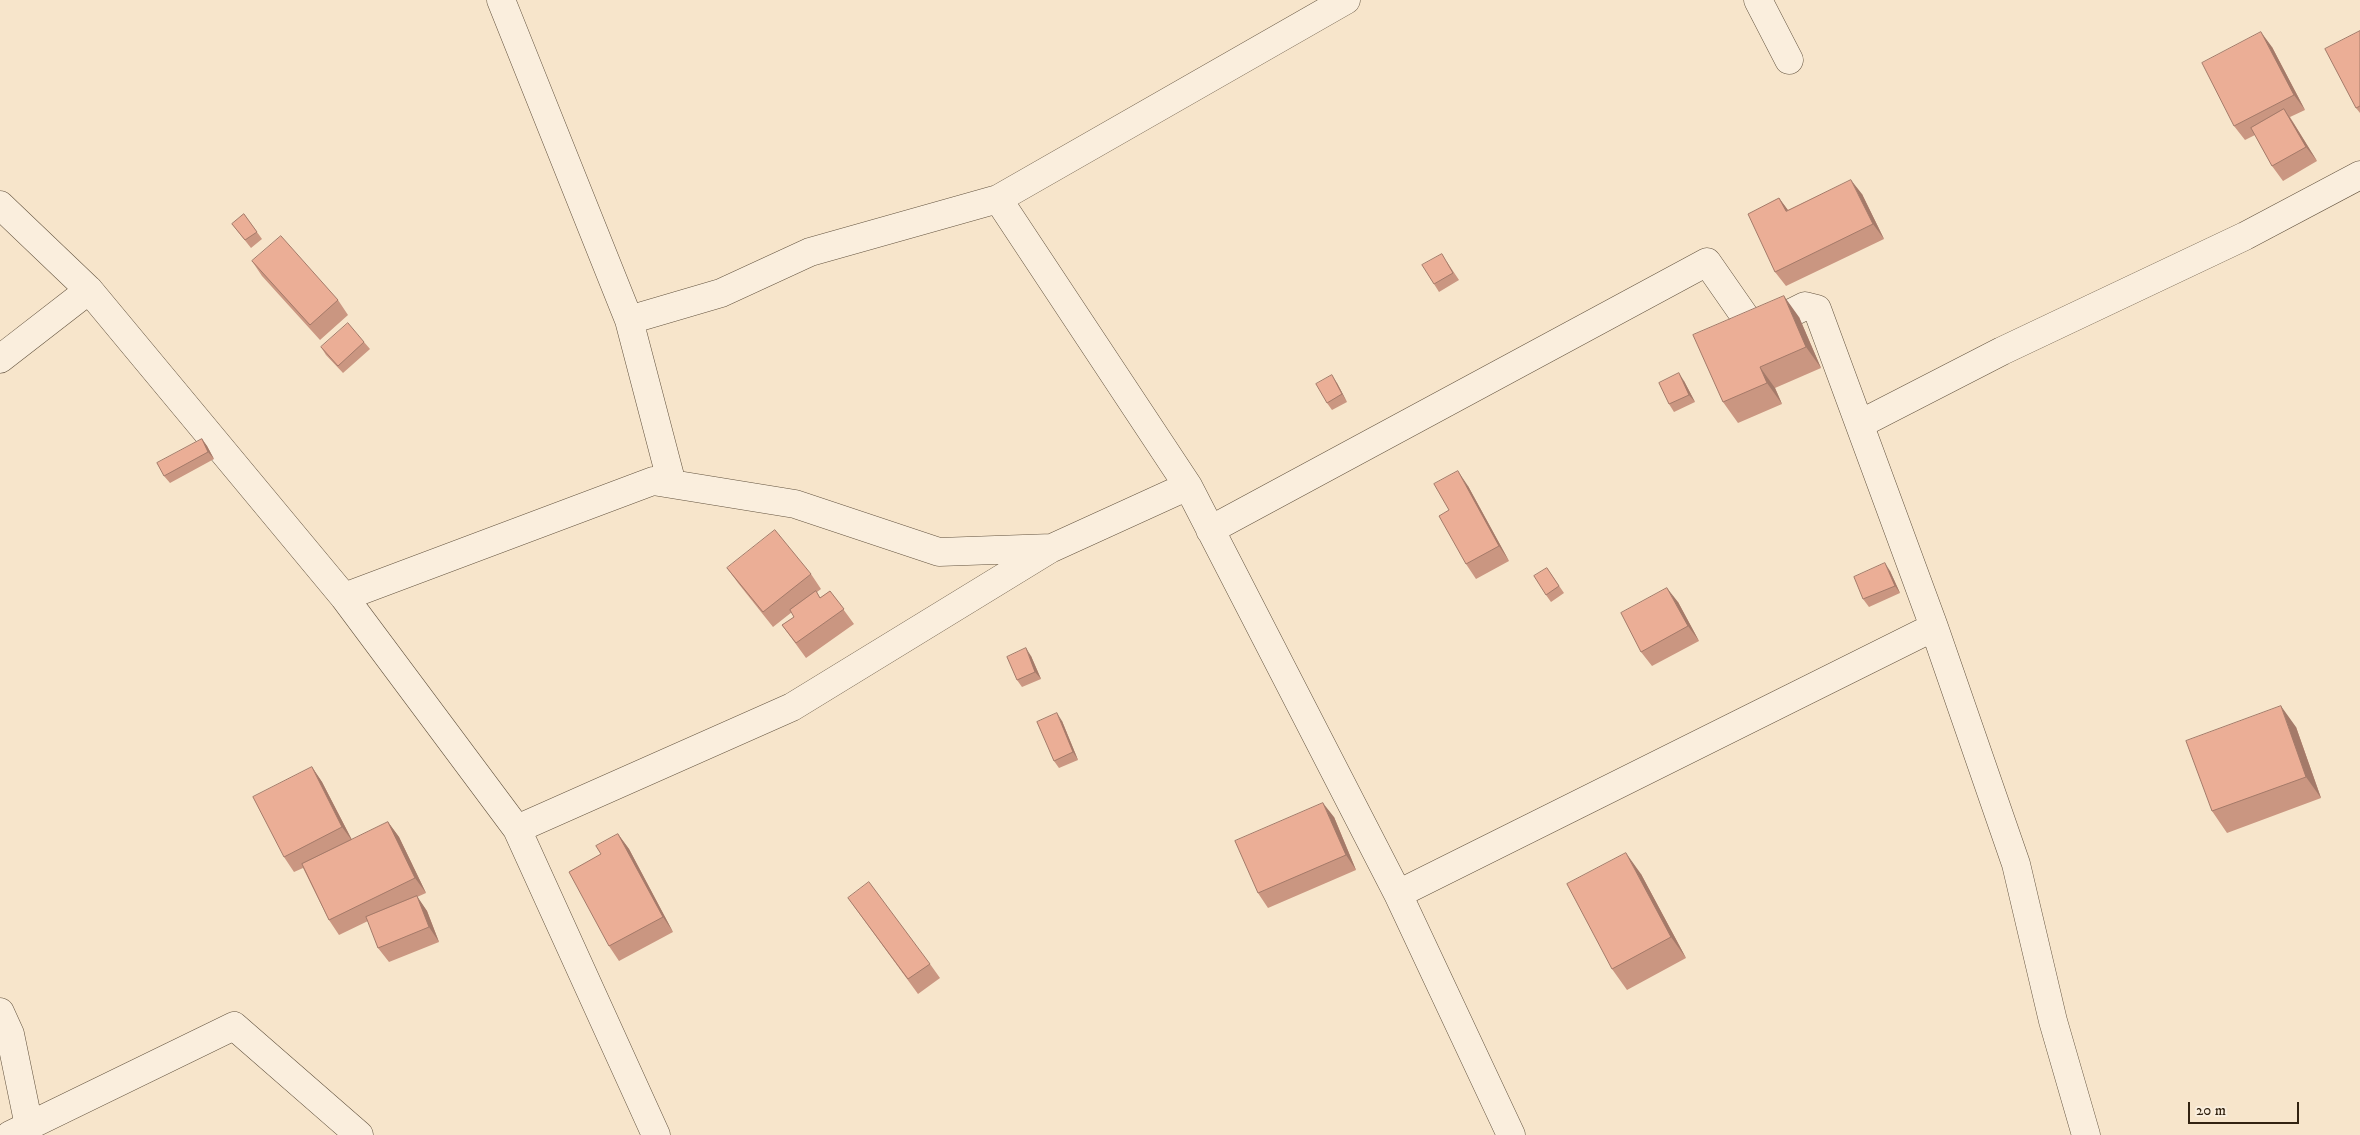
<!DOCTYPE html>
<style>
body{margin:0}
#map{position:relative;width:2360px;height:1135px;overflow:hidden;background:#f7e5cb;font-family:"IM FELL DW Pica",serif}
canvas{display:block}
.scale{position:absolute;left:2188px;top:1102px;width:111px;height:22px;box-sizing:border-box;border:2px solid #322210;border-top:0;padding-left:6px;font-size:15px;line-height:18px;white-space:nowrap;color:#322210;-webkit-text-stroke:4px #faeedd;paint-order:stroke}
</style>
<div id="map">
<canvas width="2360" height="1135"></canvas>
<div class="scale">20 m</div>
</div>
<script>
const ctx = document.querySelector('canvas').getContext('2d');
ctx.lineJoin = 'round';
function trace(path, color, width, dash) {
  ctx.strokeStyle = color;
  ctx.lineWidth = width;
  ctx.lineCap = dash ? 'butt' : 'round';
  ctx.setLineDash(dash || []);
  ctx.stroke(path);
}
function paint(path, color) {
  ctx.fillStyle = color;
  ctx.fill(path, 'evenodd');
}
const minor = new Path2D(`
 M501,0l128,320 43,164
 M1758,0l31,60
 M998,199l190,287
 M0,205l89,85 255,307 309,-116 142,23 144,48 113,-4 136,-62 210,408 113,241
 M629,320l92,-27 89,-41 188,-53 348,-199
 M0,359l89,-69
 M1860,424l142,-73 243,-115 115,-61
 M1210,530l497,-268 48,69 50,-25 12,3 117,318 82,237 37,157 33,114
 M344,597l173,232 139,306
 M517,829l275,-122 258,-158
 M1398,894l536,-267
 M0,1012l10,22 19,92
 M10,1135l224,-109 125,109`);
trace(minor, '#63533f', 29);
trace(minor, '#faeedd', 28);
paint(new Path2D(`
 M2360,31v82l-4,-5z
 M2272,47l33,63 -15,7 27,44 -34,20 -11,-15 -17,-31 -10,5 -11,-14z
 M1862,194l22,45 -98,47 -11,-14 4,-74 9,12z
 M244,214l18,25 -11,9 -19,-24z
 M252,261l86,39 10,15 -28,25 -58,-64z
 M1447,262l12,18 -20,12 -5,-8z
 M1799,317l22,51 -46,20 7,16 -44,19 -15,-21z
 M364,342l6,7 -27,24 -17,-18 -5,-8z
 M1684,381l11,21 -21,10 -5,-8z
 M1337,383l10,19 -15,8 -5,-7z
 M202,439l5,7 7,13 -44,24 -6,-7z
 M1468,486l41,75 -33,18 -10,-15 -17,-54z
 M727,568l84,6 10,15 -4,3 3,6 10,-7 24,33 -48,34 -24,-33 12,-8 -2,-5 -19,15 -35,-44z
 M1547,568l17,25 -13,9 -5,-7z
 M1890,571l10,22 -31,14 -6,-8z
 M1678,602l21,39 -47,25 -11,-14z
 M1031,656l10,23 -19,8 -5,-7z
 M1062,721l16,39 -19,8 -5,-7z
 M2296,727l25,71 -94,35 -15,-22z
 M312,767l10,15 30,58 36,-18 11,15 27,56 -9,4 10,14 12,31 -50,20 -11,-14 -10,-27 -29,14 -10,-15 -26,-52 -9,4 -10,-15z
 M1334,817l22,53 -88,38 -10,-15z
 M618,834l11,15 44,83 -54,29 -10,-15 -8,-92z
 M1641,874l45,84 -59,32 -15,-21z
 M848,898l82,66 10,14 -22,16z`), '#ca9681');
paint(new Path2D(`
 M2261,32l11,15 33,63 -11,-15z
 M2284,109l10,15 23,37 -11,-14z
 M1851,180l11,14 22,45 -11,-15z
 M1779,198l11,15 -4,-2z
 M1784,296l15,21 22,51 -15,-21z
 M1760,367l15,21 7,16 -15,-21z
 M1679,373l5,8 11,21 -6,-7z
 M1332,375l5,8 10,19 -5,-8z
 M202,439l5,7 7,13 -6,-7z
 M1458,471l10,15 41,75 -10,-15z
 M1885,563l5,8 10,22 -5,-7z
 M1667,588l11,14 21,39 -11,-15z
 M1026,648l5,8 10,23 -6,-7z
 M2281,706l15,21 25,71 -15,-21z
 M1057,713l5,8 16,39 -5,-8z
 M312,767l10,15 31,60 -11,-15z
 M1323,803l11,14 22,53 -10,-15z
 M388,822l11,15 27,56 -11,-15z
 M618,834l11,15 44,83 -10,-15z
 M1626,853l15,21 45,84 -15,-21z
 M417,896l10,15 12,31 -10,-15z`), '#a47a69');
const building = new Path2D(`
 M2360,31v75l-4,2 -31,-59z
 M2261,32l33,63 -60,31 -32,-63z
 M2284,109l22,38 -34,19 -21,-38z
 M1851,180l22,44 -98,48 -27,-58 31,-16 7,13z
 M244,214l13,18 -12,8 -13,-16z
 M281,236l57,64 -28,25 -58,-64z
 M1442,254l11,19 -19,11 -12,-19z
 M1784,296l22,51 -46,20 7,16 -44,19 -30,-67z
 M348,323l16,19 -26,24 -17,-19z
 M1679,373l10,22 -20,9 -10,-21z
 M1332,375l10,19 -15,9 -11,-19z
 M202,439l6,13 -44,24 -7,-13z
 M1458,471l41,75 -33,18 -27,-48 10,-6 -15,-26z
 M775,530l36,44 -48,38 -36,-44z
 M1885,563l10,23 -32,13 -9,-22z
 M1547,568l12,18 -13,9 -12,-19z
 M1667,588l21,38 -47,26 -20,-39z
 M816,591l4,7 10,-7 14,18 -48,34 -14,-18 12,-8 -4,-7z
 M1026,648l9,24 -18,8 -10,-23z
 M2281,706l25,71 -94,34 -26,-70z
 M1057,713l16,39 -19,9 -17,-39z
 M312,767l30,60 -58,30 -31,-60z
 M1323,803l23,52 -88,38 -23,-52z
 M388,822l27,56 -86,42 -27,-56z
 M618,834l45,83 -54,29 -40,-74 32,-18 -5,-8z
 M1626,853l45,84 -59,32 -45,-85z
 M869,882l61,82 -22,15 -60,-81z
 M417,896l12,31 -51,21 -12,-31z`);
paint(building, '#ebae96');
trace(building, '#a47a69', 1);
</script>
